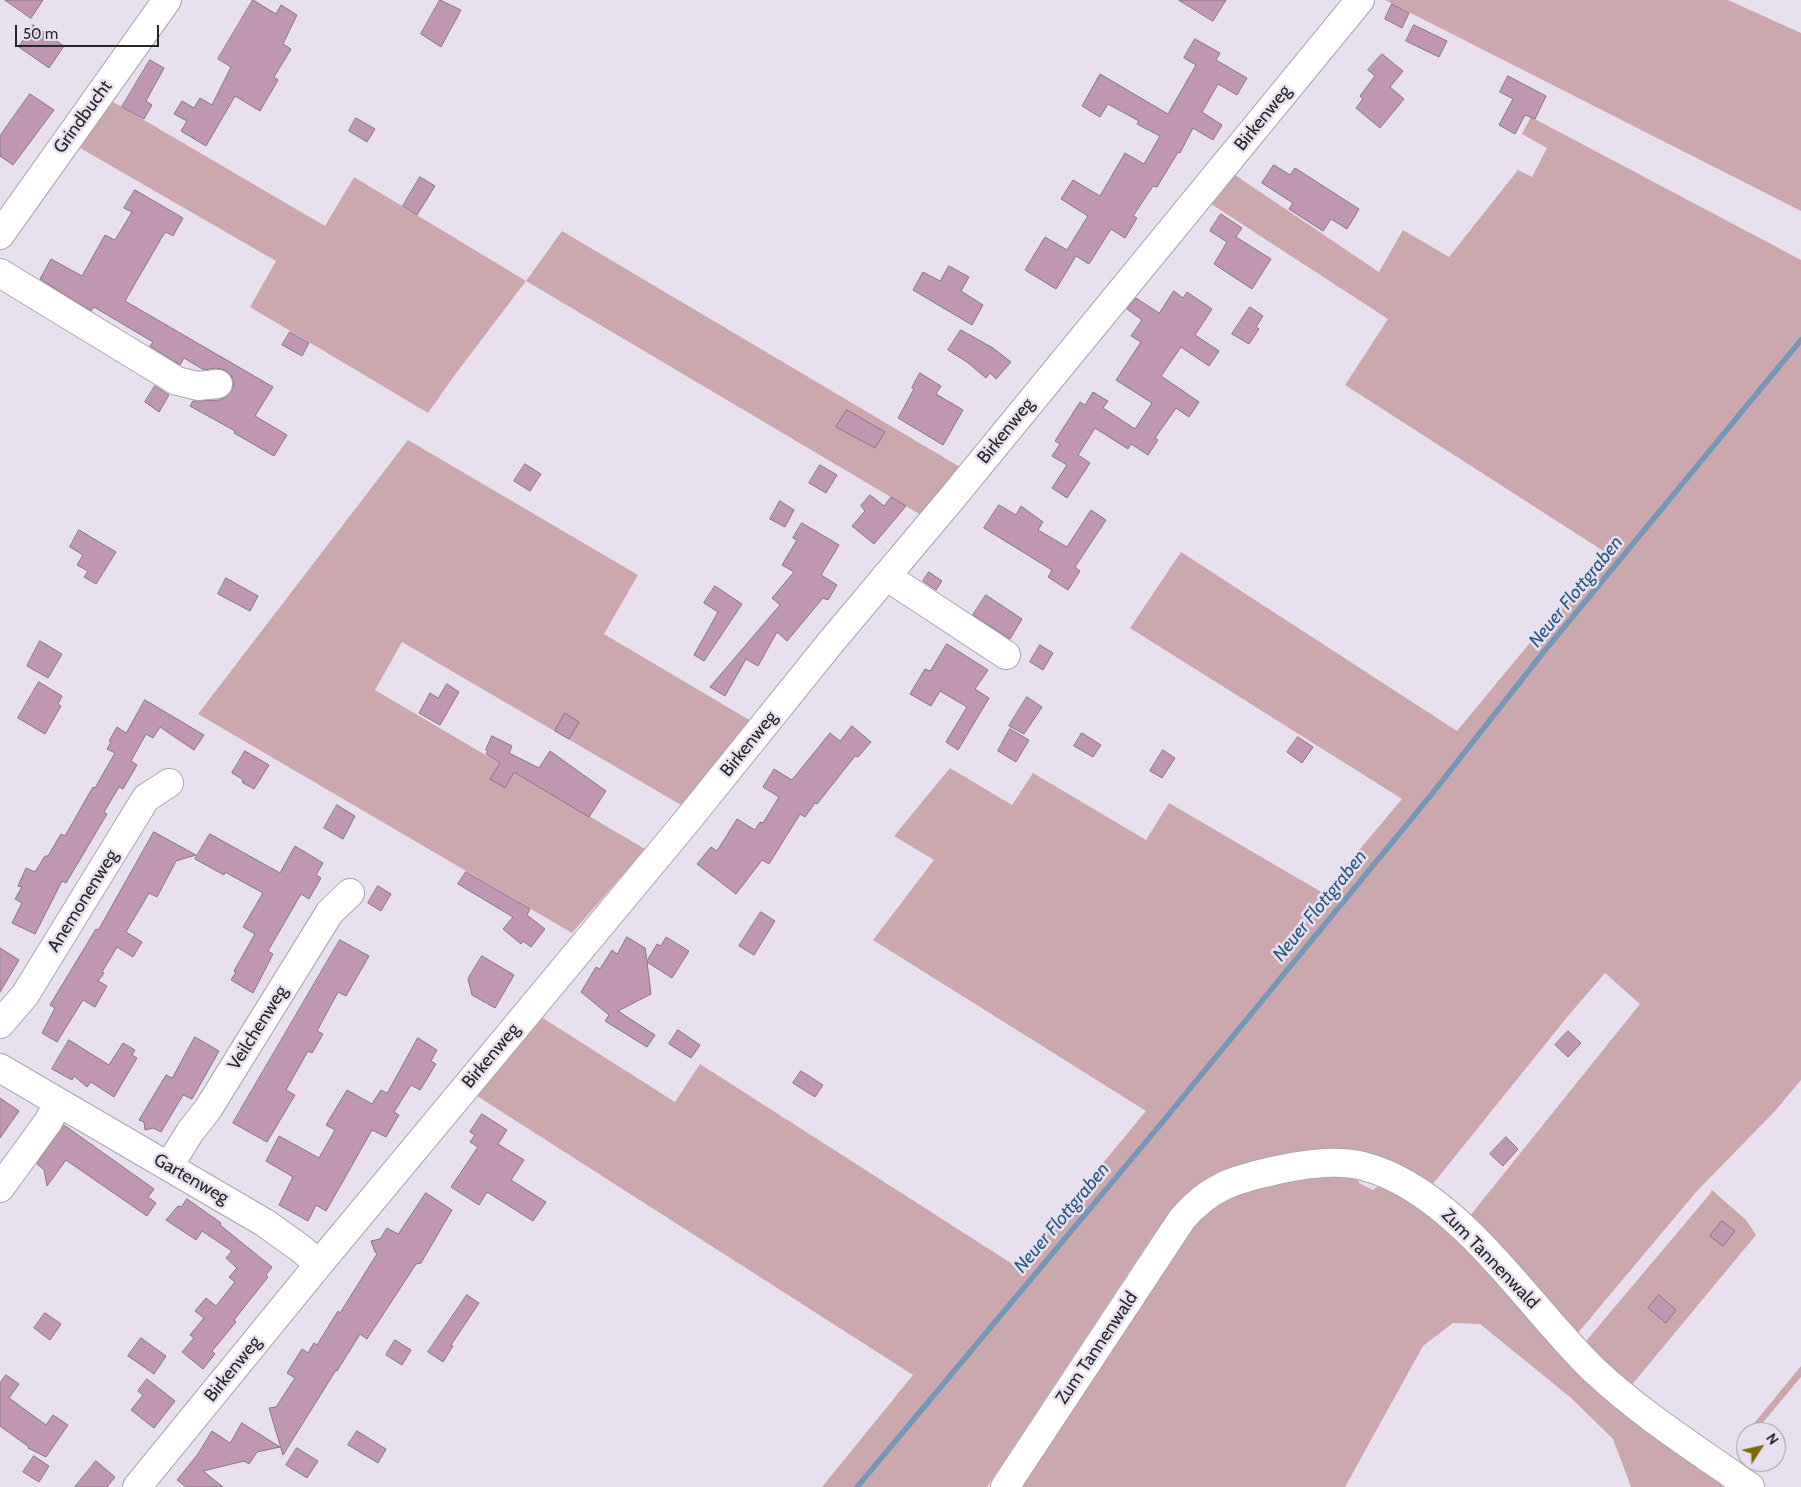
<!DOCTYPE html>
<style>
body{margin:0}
#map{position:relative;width:1801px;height:1487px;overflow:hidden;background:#e8e0ef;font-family:Cabin,sans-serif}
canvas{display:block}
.north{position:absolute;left:1736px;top:1422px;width:50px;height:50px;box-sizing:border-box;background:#e8e0ef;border:1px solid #9b95a1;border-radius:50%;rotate:55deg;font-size:14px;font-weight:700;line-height:20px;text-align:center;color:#28252b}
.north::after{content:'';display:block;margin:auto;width:18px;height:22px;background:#7d6a01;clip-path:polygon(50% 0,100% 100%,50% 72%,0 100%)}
.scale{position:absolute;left:15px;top:25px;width:144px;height:22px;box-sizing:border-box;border:2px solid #28252b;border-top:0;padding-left:6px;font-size:15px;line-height:18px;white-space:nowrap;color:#28252b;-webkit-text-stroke:4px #e8e0ef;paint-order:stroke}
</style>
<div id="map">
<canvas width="1801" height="1487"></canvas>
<div class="north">N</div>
<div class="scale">50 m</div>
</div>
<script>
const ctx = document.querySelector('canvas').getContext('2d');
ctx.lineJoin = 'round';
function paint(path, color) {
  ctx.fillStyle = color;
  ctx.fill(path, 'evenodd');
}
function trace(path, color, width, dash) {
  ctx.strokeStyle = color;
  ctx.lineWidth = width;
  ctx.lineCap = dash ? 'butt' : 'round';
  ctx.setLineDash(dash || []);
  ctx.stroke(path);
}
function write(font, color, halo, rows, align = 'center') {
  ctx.font = font + ' Cabin,sans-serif';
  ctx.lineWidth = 5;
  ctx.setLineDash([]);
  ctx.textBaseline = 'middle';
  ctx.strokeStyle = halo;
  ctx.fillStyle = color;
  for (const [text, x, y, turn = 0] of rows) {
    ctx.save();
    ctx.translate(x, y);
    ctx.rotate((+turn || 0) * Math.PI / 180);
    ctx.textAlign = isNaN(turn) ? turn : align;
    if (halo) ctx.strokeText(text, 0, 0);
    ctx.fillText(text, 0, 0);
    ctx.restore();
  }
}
paint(new Path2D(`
 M1385,0h343l73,33v178z
 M108,99l217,127 29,-49 172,104 36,-50 398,236 -39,48 -395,-234 -72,95 -26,37 -178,-106 26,-46 -201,-116z
 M1531,117l270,143v820l-27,32 -77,79 -125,149 -103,-123 171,-213 -35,-31 -37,43 -140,174 -74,-35 -171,49 -29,30 -167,253h-165l91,-112 -439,-281 64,-79 137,87 25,-38 317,203 129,-156 -273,-171 61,-80 -40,-24 56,-68 62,37 21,-32 113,67 23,-37 154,90 79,-94 -272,-171 51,-76 276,179 148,-179 -260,-167 43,-66 -180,-117 24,-29 147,99 24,-42 46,27 69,-87 14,7 15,-29 -25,-14z
 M408,440l230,135 -34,59 147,87 -70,84 -279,-163 -27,48 270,159 -73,84 -374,-219z
 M1358,1172l1,11 14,7 5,-4 21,1 339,300h-107l-18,-48 -43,-42 -90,-73 -27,-1 -30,23 -78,141h-326l181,-280 65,-26z
 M1712,1190l34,30 10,15 -126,152 -49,-40 128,-152z
 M1801,1366v11l-46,55h-8z`), '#caa8ad');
trace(new Path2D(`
 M857,1487l303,-362 271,-330 111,-141 259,-314`), '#7696b7', 5.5);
const building = new Path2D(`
 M5,0h38l-12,18z
 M253,0l23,14 5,-9 16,10 -14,29 8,5 -17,28 4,3 -18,31 -25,-15 -29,50 -25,-15 6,-10 -13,-7 8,-13 12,7 6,-10 12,7 19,-38 -13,-8z
 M440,0l21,10 -20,37 -20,-13z
 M1179,0h47l-13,21z
 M1392,4l17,9 -7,15 -17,-9z
 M33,25l31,21 -15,22 -30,-21z
 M1414,25l33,16 -8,16 -33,-16z
 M1195,39l25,14 -4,7 31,18 -10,17 -19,-11 -16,28 20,13 -9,15 -20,-12 -13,25 -2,-1 -21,35 -4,-1 -20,30 4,2 -12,20 -14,-9 -22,35 -13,-8 -20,33 -31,-19 20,-33 22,13 21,-34 -27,-17 12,-19 27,16 25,-43 19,11 16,-28 -23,-12 2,-3 -31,-17 -8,13 -18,-11 18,-32 68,40 28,-49 -12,-7z
 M1382,54l21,17 -13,16 14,12 -24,29 -24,-20 7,-9 -3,-3 15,-20 -7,-6z
 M150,60l14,8 -18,33 6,4 -8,14 -22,-12z
 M1508,76l38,20 -11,23 -10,-4 -10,19 -16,-9 14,-26 -13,-7z
 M30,94l24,16 -41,55 -13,-9v-20z
 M356,118l19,11 -8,13 -18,-11z
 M1274,165l16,10 5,-7 64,41 -12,20 -16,-10 -8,12 -34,-22 4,-6 -31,-20z
 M420,177l15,9 -18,29 -14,-9z
 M135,190l48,28 -10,18 -7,-4 -4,5 -37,64 148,86 -18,29 32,19 -13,21 -40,-23 1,-2 -45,-25 3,-5 27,-1 7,-4 5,-6 2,-7 -3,-8 -6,-5 -9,-2 -12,2 -20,-12 -4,7 -30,-19 3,-4 -59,-35 -3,4 -51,-32 11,-20 31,17 23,-41 10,5 17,-28 -8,-4z
 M1221,214l21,14 -6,9 35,22 -19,30 -38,-25 13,-22 -17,-11z
 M949,266l20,11 -8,14 22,14 -11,20 -59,-35 10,-18 17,9z
 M1174,291l9,7 4,-6 25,17 -17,26 24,16 -10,15 -28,-19 -20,29 38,26 -10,15 -13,-9 -21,30 3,2 -10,15 -17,-11 -3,5 -33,-21 -17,27 12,8 -23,35 -15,-10 15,-23 -15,-9 8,-12 -5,-3 25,-39 5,3 8,-13 15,9 -5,7 32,21 17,-26 -36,-23 25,-38 -10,-6 11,-16 -15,-11 9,-11 23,15z
 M1250,307l13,9 -7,11 3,2 -10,15 -17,-10z
 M961,330l32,18 18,14 -15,17 -6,-6 -4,5 -19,-16 -19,-12z
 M290,332l19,11 -7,13 -20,-11z
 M920,373l21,13 -5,8 27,16 -20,35 -45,-27 16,-29 -2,-1z
 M155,386l14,9 -10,17 -14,-10z
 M847,410l38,22 -10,16 -39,-21z
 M525,464l16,10 -11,17 -16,-10z
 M820,465l17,10 -11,18 -17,-10z
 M870,495l14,11 7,-9 15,9 -32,38 -22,-18 13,-15 -4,-5z
 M780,501l14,9 -9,17 -15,-8z
 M999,505l17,10 5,-9 22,16 -5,8 29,17 24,-37 15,10 -31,47 5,4 -12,19 -20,-13 4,-7 -68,-42z
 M802,523l37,22 -18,30 16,10 -9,15 -5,-2 -36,43 -10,-9 -19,34 -12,-7 -21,37 -15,-9 70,-82 -8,-7 22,-26 -12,-7 15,-25 -4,-2z
 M79,530l37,22 -20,32 -12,-7 4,-6 -11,-6 6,-10 -13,-8z
 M929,572l13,9 -6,9 -13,-9z
 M226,578l32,18 -8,15 -32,-17z
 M715,586l27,18 -38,57 -10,-6 24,-43 -14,-9z
 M986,595l36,24 -12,20 -37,-24z
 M40,641l22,13 -14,24 -21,-12z
 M947,644l41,26 -13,19 14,9 -31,52 -12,-8 21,-35 -27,-16 -9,15 -21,-12 15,-25 5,2z
 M1040,645l13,8 -10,17 -13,-8z
 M39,682l23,14 -4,8 3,2 -16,28 -27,-16z
 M447,684l12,8 -19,33 -21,-12 11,-20 8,5z
 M1027,697l15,10 -18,27 -15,-8z
 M145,700l59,35 -10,15 -34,-23 -7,11 -7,-4 -15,27 6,4 -14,24 -4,-2 -15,25 3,2 -41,69 -4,-2 -27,53 -23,-11 10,-20 -7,-4 7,-12 -4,-1 8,-18 9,4 10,-16h3l13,-22 4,2 28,-49 2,1 20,-35 -8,-4 4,-7 -2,-1 8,-14 9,6z
 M565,713l14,9 -10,17 -14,-8z
 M852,726l19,16 -13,15 -3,-1 -38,48 -2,-1 -10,14 -5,-3 -31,50 -7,-4 -26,34 -39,-30 14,-17 6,4 20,-32 18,11 5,-8 3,1 16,-26 -16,-10 11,-18 18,11 38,-47 10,8z
 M1010,729l19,11 -13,22 -18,-11z
 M1082,733l19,12 -8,12 -19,-11z
 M492,736l20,10 -3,7 30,15 11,-17 56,40 -17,26 -75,-45 -9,16 -15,-9 10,-16 -14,-9 2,-3 -2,-1z
 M1298,737l15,10 -11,16 -15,-11z
 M1163,750l12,8 -13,20 -12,-7z
 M245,751l24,14 -15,24 -11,-6 -1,-4 -10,-6z
 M337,805l18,11 -12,23 -19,-11z
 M154,832l42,23 -20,6 -19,36 -8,-4 -23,39 16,10 -9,15 -16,-10 -15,25 2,1 -6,8 9,5 -12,21 -12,-7 -26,42 -15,-9 13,-25 -5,-3 46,-76 2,1z
 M210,834l70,39 15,-27 28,17 -7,12 5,3 -12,21 -8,-5 -33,57 5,3 -20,39 -22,-13 5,-8 -2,-1 21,-37 -12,-7 20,-34 -38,-21 -1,3 -29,-16z
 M466,872l64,37 -3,6 18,14 -14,18 -8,-6 -2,3 -18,-15 10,-12 -55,-33z
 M378,886l13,8 -10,17 -13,-8z
 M761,912l14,9 -21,34 -15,-9z
 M627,937l18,11 2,13 10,-17 4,2 5,-9 23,14 -17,27 -25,-16 4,32 -33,17 37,24 -8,12 -42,-26 4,-6 -28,-23 15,-25 4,2 12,-19 5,4z
 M340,940l29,16 -23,40 -8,-4 -21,39 6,3 -11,19 -4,-2 -22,39 9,5 -28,47 -34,-19z
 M0,948l19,12 -19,32z
 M482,956l32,19 -19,33 -23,-13 -4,-16z
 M678,1030l22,15 -9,13 -22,-14z
 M1568,1031l13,12 -13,14 -13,-12z
 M195,1037l24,14 -5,9 -22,39 -9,-4 -22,37 -8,-4 -8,2 -1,-8 -5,-2 27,-45 6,3z
 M418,1038l19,12 -6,11 5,3 -16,26 -9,-5 -17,27 5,3 -13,22 -14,-7 -46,81 -10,-6 -8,16 -29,-16 14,-28 -27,-16 13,-25 40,22 16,-28 -9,-5 21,-35 25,14 9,-14 6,3z
 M69,1040l40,25 14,-22 12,7 -3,5 5,3 -23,39 -23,-15 -4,5 -13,-11 -2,4 -20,-11z
 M801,1071l22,14 -8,12 -22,-14z
 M0,1098l19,13 -19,27z
 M482,1114l25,16 -9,14 26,16 -13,20 35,22 -13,19 -46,-29 -8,13 -28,-18 27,-40 -8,-5 5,-7 -5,-3z
 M64,1125l90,64 -6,8 8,6 -9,13 -81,-56 -19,26 -3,-16 -7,-6z
 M1506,1137l12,12 -15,17 -13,-12z
 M426,1193l26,17 -31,53 -5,1 -49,75 -7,-5 -23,37 -1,-1 -53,85 -14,-47 7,-1 19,-29 -8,-5 15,-24 6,4 6,-10 3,2 21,-34 2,2 37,-59 -2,-2 -4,-11 9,-2 7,-11 11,6z
 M187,1199l34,24 -1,2 52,42 -6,8 2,2 -34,43 2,2 -24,29 3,3 -12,15 -21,-17 12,-14 -4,-3 14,-17 -9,-7 11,-13 10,8 19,-24 -6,-5 8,-9 -11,-10 6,-7 -30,-20 -6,9 -30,-20 12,-14 3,1z
 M1722,1221l13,10 -12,15 -13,-10z
 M467,1295l12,8 -28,42 2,1 -10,16 -15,-10z
 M1659,1295l17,15 -10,13 -18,-15z
 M45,1313l16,11 -11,16 -16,-12z
 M141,1338l25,18 -12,18 -26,-18z
 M395,1340l16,10 -9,15 -16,-10z
 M6,1375l13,9 -10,14 37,27 7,-10 15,10 -22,32 -18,-9 1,-1 -29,-21v-43z
 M147,1379l28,22 -21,27 -23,-18 12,-15 -5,-4z
 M242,1423l38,24 -23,5 -8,12 -5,-3 -41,10 20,16h-37l-9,-7 21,-26 14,-23 18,12z
 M357,1431l29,18 -8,14 -30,-18z
 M297,1448l21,13 -11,17 -21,-13z
 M34,1456l15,10 -10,16 -16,-10z
 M96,1461l19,16 -8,10h-32z`);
paint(building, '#bf97b3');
trace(building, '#847780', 1);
const minor = new Path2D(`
 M0,235l167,-235
 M0,273l177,108 21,5 20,-2
 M886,576l120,79
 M0,1024l25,-29 121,-197 23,-15
 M0,1068l265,155 35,25 19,16
 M169,1166l21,-34 18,-23 122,-197 20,-19
 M0,1188l48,-66 10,-19
 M137,1487l182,-223 367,-442 145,-180 121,-144 408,-498
 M1005,1487l177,-268c28,-33 54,-40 95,-49 27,-6 59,-11 86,-4 94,24 165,141 232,205 47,44 103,79 155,116`);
trace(minor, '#aaa3b1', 30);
trace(minor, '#fff', 28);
write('18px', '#28252b', '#e8e0ef', [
 ["Grindbucht",83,117,-54],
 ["Birkenweg",1263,118,-51],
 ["Birkenweg",1006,431,-51],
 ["Birkenweg",749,744,-51],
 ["Anemonenweg",83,901,-58],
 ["Veilchenweg",258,1028,-58],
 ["Birkenweg",491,1056,-50],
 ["Gartenweg",191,1179,30],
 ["Zum Tannenwald",1490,1259,46],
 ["Zum Tannenwald",1097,1348,-56],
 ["Birkenweg",233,1369,-51]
]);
write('italic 19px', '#275985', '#e8e0ef', [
 ["Neuer Flottgraben",1576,592,-51],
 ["Neuer Flottgraben",1320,906,-51],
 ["Neuer Flottgraben",1062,1218,-50]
]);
</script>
